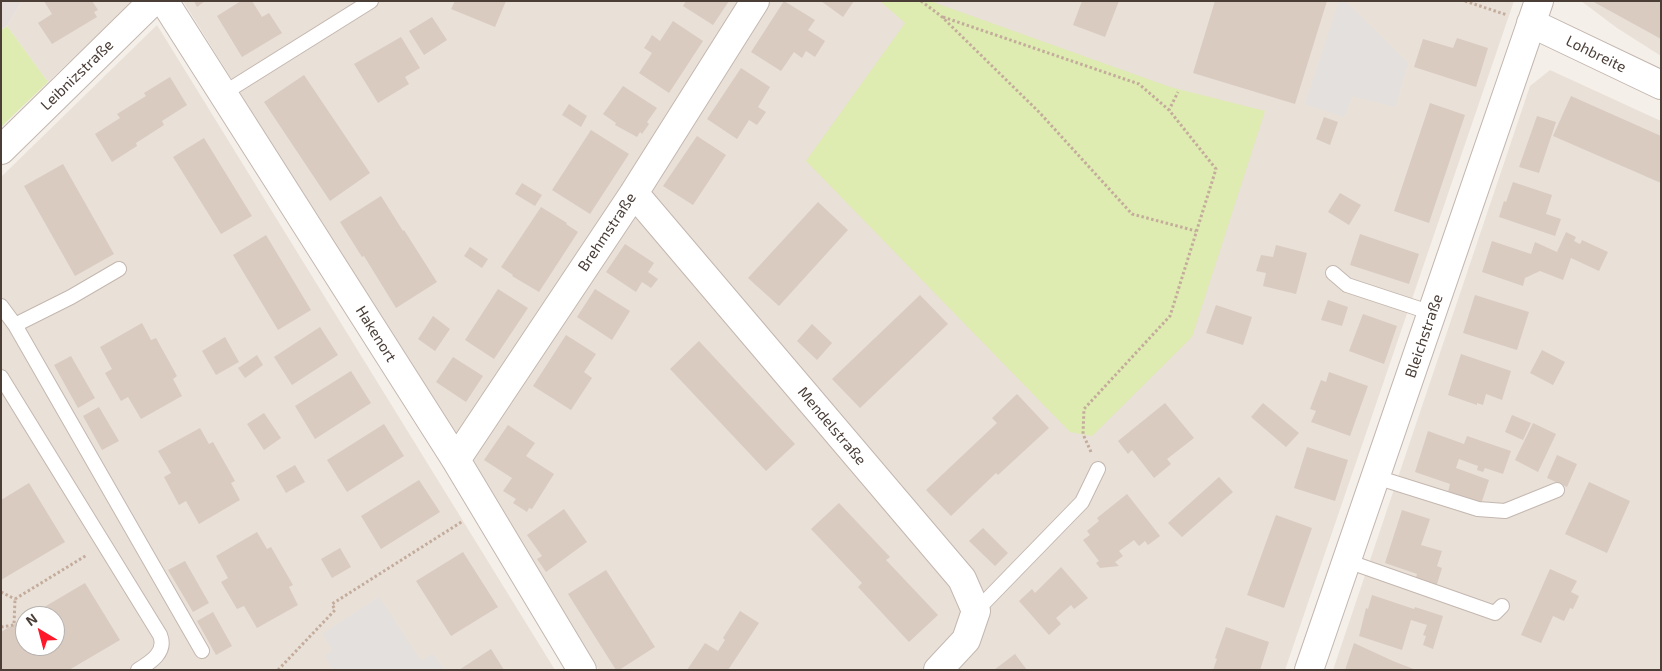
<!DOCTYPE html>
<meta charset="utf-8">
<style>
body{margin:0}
#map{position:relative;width:1662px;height:671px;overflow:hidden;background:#f5efea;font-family:"Exo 2",sans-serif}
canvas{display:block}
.frame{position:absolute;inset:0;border:2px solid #4a3e37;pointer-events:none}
.north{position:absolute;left:15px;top:606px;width:50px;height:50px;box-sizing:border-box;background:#fff;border:1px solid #b7b2af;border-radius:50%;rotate:323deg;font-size:14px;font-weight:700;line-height:20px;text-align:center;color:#4a3e37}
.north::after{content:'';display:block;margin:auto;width:18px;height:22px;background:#ff172a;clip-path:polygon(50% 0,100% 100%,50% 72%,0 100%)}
</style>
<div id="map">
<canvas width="1662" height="671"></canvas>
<div class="frame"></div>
<div class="north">N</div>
</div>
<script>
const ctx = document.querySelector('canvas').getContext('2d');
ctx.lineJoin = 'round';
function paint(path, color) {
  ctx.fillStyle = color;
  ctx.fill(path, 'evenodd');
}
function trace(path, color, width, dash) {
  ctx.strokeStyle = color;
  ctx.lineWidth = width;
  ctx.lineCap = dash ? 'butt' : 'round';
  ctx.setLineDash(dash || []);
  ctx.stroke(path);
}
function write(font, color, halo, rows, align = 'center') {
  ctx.font = font + ' "Exo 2",sans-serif';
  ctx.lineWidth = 4;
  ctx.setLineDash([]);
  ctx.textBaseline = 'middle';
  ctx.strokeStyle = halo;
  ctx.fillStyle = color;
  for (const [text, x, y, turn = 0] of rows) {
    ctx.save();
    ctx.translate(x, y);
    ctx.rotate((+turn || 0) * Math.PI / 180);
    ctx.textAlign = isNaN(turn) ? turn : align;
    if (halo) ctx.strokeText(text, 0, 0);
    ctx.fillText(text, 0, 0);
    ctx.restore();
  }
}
paint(new Path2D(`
 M22,1h111l-85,81 -41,-56z
 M183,1h1331l-229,669h-686z
 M1581,1h80v55l-44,-28z
 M157,25l398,645h-554v-493zM25,616h30v30h-30z
 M1550,70l111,51v549h-328l197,-584z`), '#e9e0d7');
paint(new Path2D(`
 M1,1h21l-15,25 -6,4z`), '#e5dedb');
paint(new Path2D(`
 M880,1h50l240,86 95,24 -73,226 -100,99 -22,-4 -264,-271 99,-138z
 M7,26l41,56 -47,45v-97z`), '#deebb1');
paint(new Path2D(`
 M1339,1h6l63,62 -13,44 -43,-11 -8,21 -39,-13z
 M379,597l42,64 12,-7 11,16h-111l-8,-14 8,-6 -11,-16z`), '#e4e0de');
paint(new Path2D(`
 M44,1h48l6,9 -4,2 3,5 -45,27 -14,-21 14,-9z
 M194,1h11l-8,6z
 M241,1h11l10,16 7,-4 13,20 -40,24 -25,-41z
 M455,1h51l-11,26 -44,-18z
 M686,1h43l-16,24 -30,-19z
 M784,1l31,19 -7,10 17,11 -10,16 -9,-6 -4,7 -8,-6 -13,19 -30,-19z
 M821,1h33l-11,16z
 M1082,1h37l-14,36 -32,-12z
 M1215,1h112l-32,103 -102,-31z
 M1592,1h69v38z
 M432,17l15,23 -23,15 -15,-24z
 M673,21l30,20 -34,52 -30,-20 13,-20 -8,-5 4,-6 4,-7 8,6z
 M401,37l19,31 -15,9 4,7 -31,19 -24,-39z
 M1457,38l31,10 -12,39 -62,-20 9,-28 30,9z
 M741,68l29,19 -12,20 8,5 -4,6 -5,7 -8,-5 -12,19 -30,-20z
 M304,75l66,98 -40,28 -66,-99z
 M170,77l17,28 -25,16 2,4 -28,18 1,3 -25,16 -17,-28 25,-16 -3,-4 29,-18 -2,-3z
 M623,86l34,22 -10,14 2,2 -7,10 -2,-2 -3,5 -22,-12 1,-2 -13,-9z
 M1571,96l90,40v47l-108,-47z
 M1430,103l35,12 -36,108 -35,-12z
 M569,104l18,12 -6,11 -19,-12z
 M1537,116l19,6 -17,51 -20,-6z
 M1324,117l14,5 -8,23 -14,-6z
 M591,130l38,24 -39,60 -38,-24z
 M697,136l29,19 -33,50 -30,-19z
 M204,138l48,78 -31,18 -48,-77z
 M63,164l51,90 -39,22 -51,-90z
 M1513,182l39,13 -6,19 15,5 -6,17 -56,-19 5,-16 2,1z
 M522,183l20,12 -7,11 -20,-12z
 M1340,193l21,12 -12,20 -21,-13z
 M381,196l22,35 1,-1 33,52 -41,26 -32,-52 -2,1 -22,-35z
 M818,202l30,28 -69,76 -31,-28z
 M541,207l26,16 -1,1 12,8 -39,60 -27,-16 1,-1 -12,-8z
 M1566,232l10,5 -2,4 6,3 2,-4 26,12 -9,19 -28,-13 -8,22 -23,-9 -15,7 -2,8 -41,-14 10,-31 39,13 4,-12 22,10z
 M1360,234l59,20 -10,30 -59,-19z
 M266,235l45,75 -33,20 -45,-75z
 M625,244l29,19 -6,9 10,7 -7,9 -9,-6 -6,10 -30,-20z
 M1276,245l31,8 -11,41 -33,-8 3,-13 -10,-2 5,-16 12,2z
 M470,247l18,12 -6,9 -18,-12z
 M498,289l30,19 -34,51 -29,-19z
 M595,289l35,22 -18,29 -35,-23z
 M920,295l28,29 -88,84 -28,-29z
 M1475,295l54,17 -12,38 -54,-17z
 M1328,300l20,7 -6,19 -21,-6z
 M1216,305l36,12 -9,28 -37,-12z
 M1363,314l34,12 -13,38 -35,-13z
 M433,316l17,13 -15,22 -17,-12z
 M142,323l9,17 5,-2 21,38 -4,3 9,17 -41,23 -13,-22 -7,4 -16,-28 7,-4 -12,-22z
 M812,324l20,19 -15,17 -20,-19z
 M320,327l18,28 -46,30 -18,-28z
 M566,335l30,19 -12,18 8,6 -21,32 -38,-24z
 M225,337l14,25 -23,13 -14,-24z
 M699,341l96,103 -29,27 -96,-102z
 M1542,350l23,12 -12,23 -23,-12z
 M1461,354l50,17 -9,29 -16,-6 -3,11 -6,-2v2l-29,-10z
 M257,355l6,10 -18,13 -7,-10z
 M71,356l24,42 -17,10 -24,-43z
 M453,357l30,19 -17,26 -30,-20z
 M351,371l20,32 -56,36 -20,-33z
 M1329,372l39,14 -18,50 -39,-14 5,-11 -6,-2 11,-29 5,2z
 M1017,394l32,34 -51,47 -2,-2 -45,43 -25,-26 71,-67 -5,-5z
 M1165,403l29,35 -27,21 4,5 -17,14 -22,-28 -4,4 -10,-13z
 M1263,403l36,30 -13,14 -35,-30z
 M99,407l20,34 -17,9 -19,-34z
 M264,413l17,25 -17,12 -17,-26z
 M1512,415l19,8 -8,17 -18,-8z
 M1533,423l23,11 -18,38 -23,-12z
 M384,424l20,32 -57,36 -20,-32z
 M508,425l27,18 -9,13 28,18 -22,35 -3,-1 -2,4 -14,-9 3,-4 -13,-8 9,-13 -28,-18z
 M200,428l9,16 4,-2 22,39 -4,2 9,17 -41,24 -13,-23 -7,4 -15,-28 7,-4 -13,-22z
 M1428,431l36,13 3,-8 44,15 -8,23 -18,-6 -2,4 -6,-2 1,-4 -19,-7 -3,9 33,12 -8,24 -33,-12 2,-8 -35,-12z
 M1307,447l41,13 -13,41 -41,-13z
 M1557,455l20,9 -10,23 -20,-9z
 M295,465l10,17 -19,11 -10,-17z
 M1219,477l14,15 -51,45 -14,-14z
 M419,480l21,32 -59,37 -20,-33z
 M1589,482l41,19 -23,52 -42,-19z
 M29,483l36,59 -64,38v-80z
 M1127,494l33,42 -12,9 -3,-4 -6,5 -5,-6 -15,11 4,5 -8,6 4,4 -19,2 -4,-5 3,-2 -16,-21 7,-5 -3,-4 12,-10 -2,-3z
 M839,503l51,54 -4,3 52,55 -29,27 -51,-55 4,-4 -51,-54z
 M564,509l23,33 -41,30 -9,-13 5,-3 -15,-21z
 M1402,510l28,9 -9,26 21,6 -5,15 5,2 -6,19 -21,-6 2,-7 -32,-11z
 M1276,515l36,13 -28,80 -37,-13z
 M983,528l25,25 -13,13 -26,-25z
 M257,532l10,17 4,-2 22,38 -4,2 9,18 -41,23 -13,-22 -7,3 -16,-27 7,-4 -12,-22z
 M340,548l11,19 -19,11 -11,-19z
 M463,552l35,55 -47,29 -35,-55z
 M185,561l24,42 -16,9 -25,-42z
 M1061,567l27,31 -14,11 -3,-4 -15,13 5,6 -12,11 -30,-34 13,-12 3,4z
 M1550,569l27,12 -6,11 8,4 -6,13 -3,-1 -6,13 -11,-5 -12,27 -20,-8z
 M606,570l49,77 -36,23h-3l-48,-76z
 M85,583l35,57 -51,30h-68v-38l24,-14v28h30v-30h-26z
 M1372,595l42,14 1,-2 28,9 -10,33 -10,-4 3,-9 -3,-1 4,-10 -16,-5 -9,30 -43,-14 7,-28 2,1z
 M740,611l19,12 -31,47h-41l18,-27 13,8 7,-11 -2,-2z
 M213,612l19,34 -16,9 -19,-34z
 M1226,627l43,15 -9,28h-47l4,-11 -2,-1z
 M1354,643l39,18 23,9h-71z
 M491,649l13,21h-45z
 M1015,654l12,16h-33z`), '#dacbc1');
const lane = new Path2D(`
 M224,93l147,-92
 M1333,273l14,12 85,28
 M1,306l14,19 187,326
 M15,325l56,-28 48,-28
 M1,377l159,258c7,17 -9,27 -22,35
 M1376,477l102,32 27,2 52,-21
 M1347,561l148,52 7,-7
 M976,611l106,-109 16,-33`);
const street = new Path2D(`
 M164,1l292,459 126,210
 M1531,23l130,62
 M1,150l152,-149
 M634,193l328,386 14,32 -10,29 -28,30
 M456,460l178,-267 121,-192
 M1309,670l230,-669`);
trace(lane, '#c4b7af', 16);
trace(street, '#c4b7af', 30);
trace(new Path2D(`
 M921,1l20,15 98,96 93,102 64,17
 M1465,1l42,14
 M943,17l196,67 30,26
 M1091,452l-8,-18 1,-25 86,-93 46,-147 -47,-59 9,-18
 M1,592l14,7
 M15,599l72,-44
 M1,627l13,-2 1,-26
 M278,670l57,-60 -3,-6 131,-83`), '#c4ac9c', 3, [2.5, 2.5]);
trace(lane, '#fff', 14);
trace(street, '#fff', 28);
write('15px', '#4a3e37', '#fff', [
 ["Lohbreite",1596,54,26],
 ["Leibnizstraße",77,75,-44],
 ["Brehmstraße",607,232,-56],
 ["Hakenort",376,334,58],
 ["Bleichstraße",1424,336,-71],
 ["Mendelstraße",832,426,50]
]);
</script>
